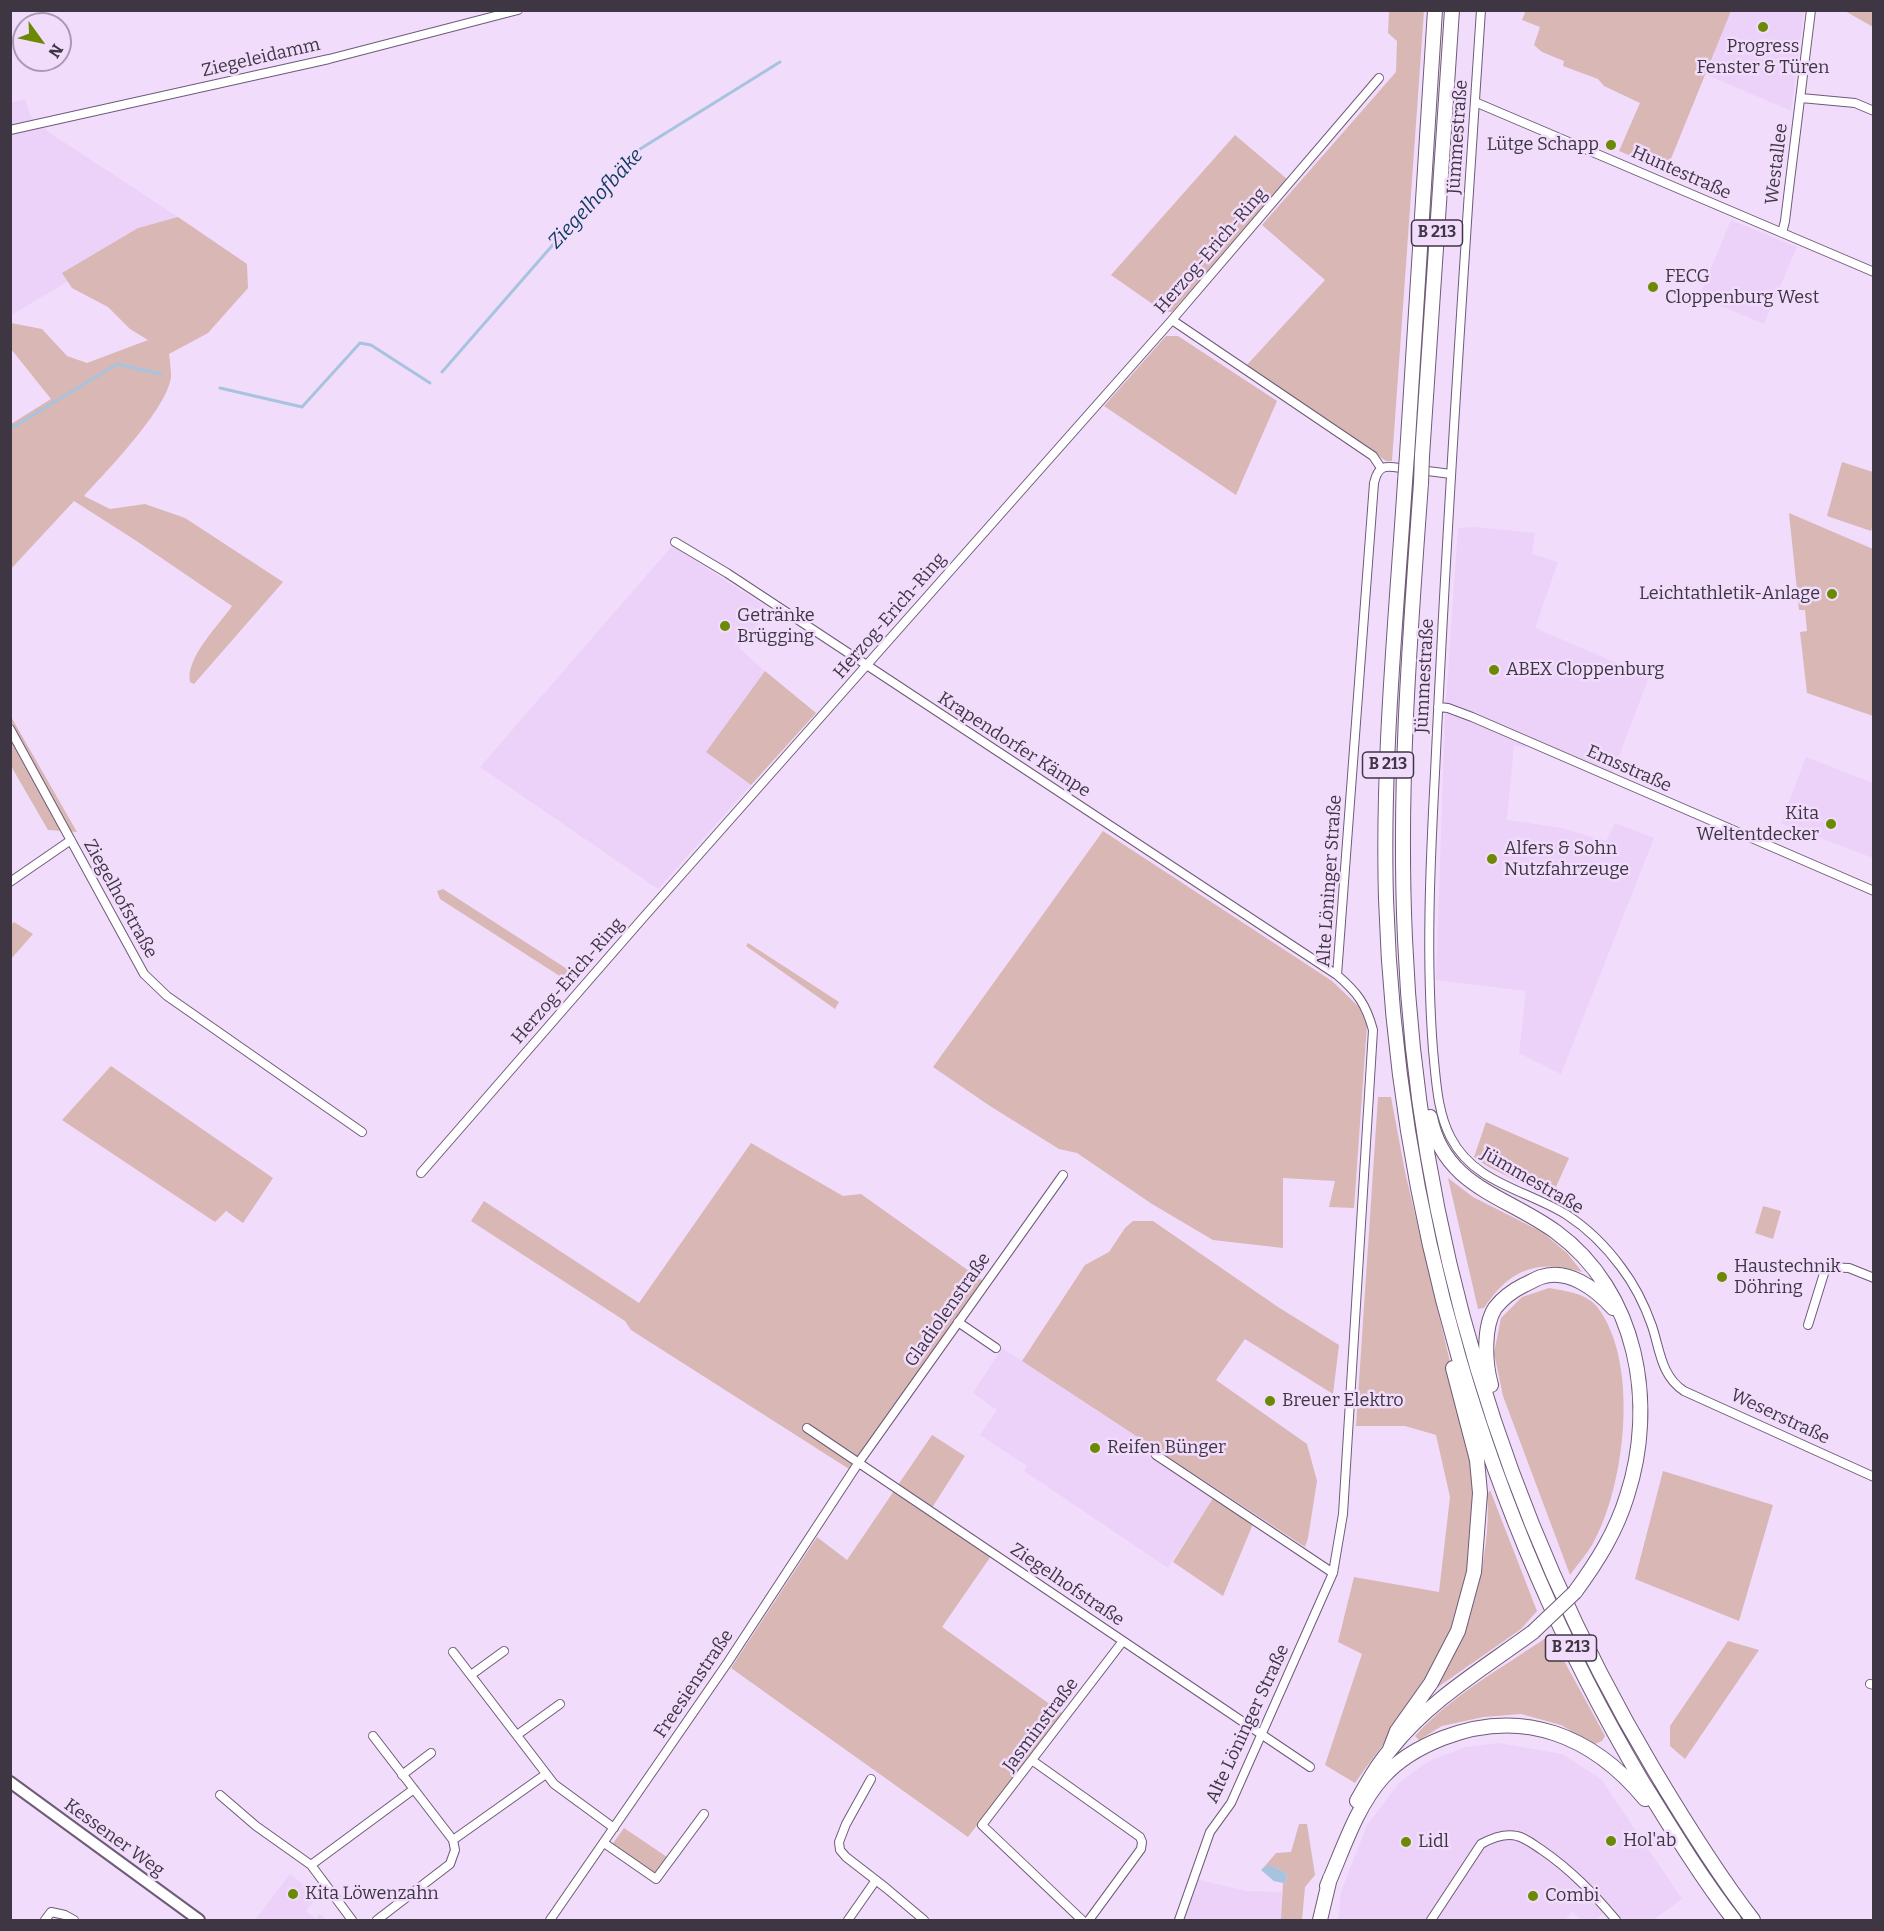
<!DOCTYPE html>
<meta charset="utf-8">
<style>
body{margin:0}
#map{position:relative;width:1884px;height:1931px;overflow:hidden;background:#f1dcfc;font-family:Bitter,serif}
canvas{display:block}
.frame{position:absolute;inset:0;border:12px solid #3f3643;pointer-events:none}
.north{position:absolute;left:12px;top:12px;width:60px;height:60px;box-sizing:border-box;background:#f1dcfc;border:2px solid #aa9ab2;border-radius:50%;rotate:123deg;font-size:16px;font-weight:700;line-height:24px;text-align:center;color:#3f3643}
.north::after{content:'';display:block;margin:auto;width:21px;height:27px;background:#6b8902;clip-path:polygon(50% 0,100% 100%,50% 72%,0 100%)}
</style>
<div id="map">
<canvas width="1884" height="1931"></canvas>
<div class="frame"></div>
<div class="north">N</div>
</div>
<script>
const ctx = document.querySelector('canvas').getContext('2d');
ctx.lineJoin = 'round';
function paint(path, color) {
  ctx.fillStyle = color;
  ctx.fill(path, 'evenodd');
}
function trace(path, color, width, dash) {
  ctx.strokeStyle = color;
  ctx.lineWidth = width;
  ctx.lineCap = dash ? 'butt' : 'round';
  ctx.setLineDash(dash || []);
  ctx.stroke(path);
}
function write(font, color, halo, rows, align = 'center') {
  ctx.font = font + ' Bitter,serif';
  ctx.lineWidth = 5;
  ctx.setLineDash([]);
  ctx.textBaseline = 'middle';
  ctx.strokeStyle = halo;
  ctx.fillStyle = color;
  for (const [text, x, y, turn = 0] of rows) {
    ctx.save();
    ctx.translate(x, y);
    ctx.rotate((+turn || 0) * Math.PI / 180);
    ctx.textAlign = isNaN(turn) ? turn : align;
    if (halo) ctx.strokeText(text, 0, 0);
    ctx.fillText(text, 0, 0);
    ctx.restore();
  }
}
paint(new Path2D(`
 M1731,11h73l-13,100 -86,-37z
 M25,99l6,18 19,16 128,84 -167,98v-212z
 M1731,220l66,27 -33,77 -65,-27z
 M1475,527l60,6 -3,21 26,8 -23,66 114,49 -37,98 -83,-36 -3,9 -12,-3 -7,75 55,8 44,13 9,-18 39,15 -93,236 -42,-21 7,-62 -90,-11 9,-265 13,-187z
 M672,546l98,63 -31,39 26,23 -59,81 45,33 -93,104 -178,-122z
 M1806,757l67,26v75l-92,-35z
 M1002,1348l216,142 -50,78 -144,-97 3,-5 -47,-31 17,-25 -24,-17z
 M1498,1743l64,11 39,25 81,120 -29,21h-30l-11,-14 -17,14h-13l-10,-8 -7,8h-227l3,-28 26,-67 33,-43 27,-20 38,-15z
 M290,1874l18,14 -1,3 9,7 -10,13 10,8 4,-5 7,6h-72z
 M1196,1879l50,12 36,1 -1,28h-98z`), '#ecd2f9');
paint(new Path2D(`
 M1526,10l205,1 -65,160 -47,-20 21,-48 -36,-17 -6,-7 -35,-13 1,-5 -22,-9 -8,-7 6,-18 -18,-7z
 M1389,11h35l-32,450h-6l-10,-7 -130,-88 79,-86 -63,-55 134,-153 1,-31 -9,-8z
 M1845,11h28v16z
 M1235,135l52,44 -115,133h-8l-53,-37z
 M178,217l69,47 1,24 -40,45 -39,21c1,7 2,16 2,23 -4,32 -64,94 -87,119l26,13 35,-5 40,14 98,64 -89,102 -4,-2c-5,-24 29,-57 42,-76l-97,-66 -61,-39 -64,69 1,-146 40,-25 -40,-50v-26l31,6 25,27 20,7 61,-23 -18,-11 -22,-22 -36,-19 -10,-15 76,-45z
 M1166,336h12l99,65 -41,94 -132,-89z
 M1842,462l31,10 1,51 -3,8 -44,-15z
 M1789,513l84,36v167l-66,-23 -7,-61 7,-1 -2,-21h-6z
 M765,671l51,42 -65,72 -45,-33z
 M10,715l67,117 -29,-2 -37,-64z
 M1103,831l229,150 27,26 8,18 -13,183 -25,-1 6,-26 -52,-3v70l-70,-8 -61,-36 -75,-51 -18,-4 -69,-43 -57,-39z
 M443,889l135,87 -6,8 -132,-85 -3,-8z
 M14,922l19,12 -22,25v-34z
 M748,943l91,59 -4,7 -89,-63z
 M111,1066l162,112 -30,45 -17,-12 -11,11 -153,-102z
 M1378,1097h13l14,75 68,287c4,79 -4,150 -44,220 -21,36 -51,70 -74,104l-30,-18 37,-111 -24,-12 16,-65 85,15 11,-95 -14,-62 -31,-9h-49z
 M1486,1122l83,36 -18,40 -64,-32 -13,-9z
 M751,1143l92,53 18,-2 122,87 -134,188 -218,-139 -6,-9 -154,-100 13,-20 155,102z
 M1448,1178l25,19 69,35 25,21 15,19c-45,-13 -72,-3 -98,36l-6,1z
 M1763,1206l18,5 -8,28 -18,-6z
 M1133,1221h20l125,86 61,38 -6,49 -88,-55 -29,41 91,64 10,37 -9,57 -3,9 -283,-186 63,-96 24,-13 16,-24z
 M1549,1288c16,3 38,5 49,20 42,56 27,180 -6,237 -6,10 -15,20 -22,30l-67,-179 -9,-43 7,-35 21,-21z
 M932,1435l33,21 -37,58 63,42 -49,71 120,86 -94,124 -237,-169 86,-131 30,23z
 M1663,1471l110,34 -34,116 -104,-42z
 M1490,1490l47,121 -16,18 -83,58c0,-10 10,-19 14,-28 4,-9 7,-18 11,-26 16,-40 28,-96 24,-138z
 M1213,1498l40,26 -30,72 -50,-34z
 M1550,1635l55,101 -3,5 -7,3 -34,-19 -40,-11 -38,3 -41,9 -23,14 -4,-4c38,-42 89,-69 135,-101z
 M1728,1641l31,9 -74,109 -15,-13v-20z
 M1299,1824h8l8,51 -10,12 -3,33h-21l2,-37 3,-2 1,-7 -14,-8h-8l11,-13 15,-1z
 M624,1828l43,29 -13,17 -43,-28z`), '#d8b7b5');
paint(new Path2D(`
 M1265,1866h8l14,8 -1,7 -3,2 -9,-2 -13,-11z`), '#a7c3de');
trace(new Path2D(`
 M442,372l190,-218 148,-92
 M220,388l82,19 58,-64 11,2 59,38
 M10,429l107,-65 44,10`), '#a7c3de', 3);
const minor = new Path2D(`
 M1481,10c-17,255 -34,509 -46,763 -5,93 -9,185 -2,277 3,29 4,62 18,88 23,45 76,52 116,77 20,13 40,33 54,52 13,17 24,39 31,59 8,24 9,50 32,65l190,86
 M1801,98l54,5 19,8
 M1475,102l399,170
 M10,130l319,-71 189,-49
 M1782,233l3,-12 26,-211
 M1172,320l201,136 8,12
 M1420,470l31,4
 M675,542l52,31 610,402
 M1438,707l10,1 24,9 402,174
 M10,729l134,245 23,22 195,136
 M10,882l61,-42
 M421,1173l221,-254 530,-599 207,-242
 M958,1322l38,26
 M1808,1325l18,-58 23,1 25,10
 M807,1428l503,339
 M1156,1455l177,118
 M453,1652l101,132 60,44
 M471,1675l33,-24
 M1870,1684l4,1
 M517,1735l43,-31
 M373,1736l80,104 2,10 -5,14 -73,56
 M1033,1761l107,76 2,5 -1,7 -52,71
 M402,1775l29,-22
 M871,1779l-25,45 -7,18 1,8 6,7 40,31 38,32
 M220,1795l36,31 55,39 41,55
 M453,1840l93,-66
 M604,1843l52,36 48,-65
 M311,1865l103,-76
 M45,1920l6,-8 14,3 9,5
 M550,1920l178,-258 131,-200 204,-287
 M848,1920l28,-40
 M1082,1920l-100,-95 141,-184
 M1179,1920l31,-88 21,-29 102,-230 10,-59 30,-484c-7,-26 -16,-38 -36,-55l37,-492c5,-22 15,-16 34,-14
 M1431,1920l50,-76c11,-6 24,-11 36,-8 9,2 17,9 25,14 29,20 51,43 74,70`);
const tertiary = new Path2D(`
 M10,1782l189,138`);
const trunk = new Path2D(`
 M1407,455l28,-445
 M1422,456l30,-446
 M1405,482c-9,138 -23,278 -19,417 10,310 98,616 256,882 29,47 58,95 92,139
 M1421,483c-11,152 -23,303 -16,456 12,291 99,579 248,829 31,52 63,104 100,152
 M1430,1117c14,70 77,79 126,115 82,60 101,172 71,264 -11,36 -30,66 -52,96
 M1491,1385c-6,-21 -8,-58 4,-77 7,-9 19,-18 29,-23 5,-2 11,-6 17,-8 27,-9 55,12 72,31
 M1390,1749l7,-18 34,-48 27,-52 16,-59 6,-79 -3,-33 -24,-92
 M1357,1801c10,-18 20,-36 33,-51 38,-49 94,-82 143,-118
 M1327,1886c16,-36 29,-79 56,-109 17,-19 37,-30 60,-39 80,-31 150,-2 202,61
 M1320,1920l10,-42`);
trace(minor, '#6e5b77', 10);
trace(tertiary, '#6e5b77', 14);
trace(trunk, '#6e5b77', 16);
trace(minor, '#fff', 8);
trace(tertiary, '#fff', 10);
trace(trunk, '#fff', 14);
const trunkBridge = new Path2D(`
 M1405,482l2,-27
 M1421,483l1,-27
 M1533,1632l42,-40`);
trace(trunkBridge, '#6e5b77', 16, []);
trace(trunkBridge, '#fff', 14);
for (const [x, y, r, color] of [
 [1763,27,6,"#6b8902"],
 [1611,145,6,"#6b8902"],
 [1653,287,6,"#6b8902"],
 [1832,594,6,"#6b8902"],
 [725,626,6,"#6b8902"],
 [1494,670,6,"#6b8902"],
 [1831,824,6,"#6b8902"],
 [1492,859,6,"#6b8902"],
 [1722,1277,6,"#6b8902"],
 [1270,1401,6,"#6b8902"],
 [1095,1448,6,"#6b8902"],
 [1611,1841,6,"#6b8902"],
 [1406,1842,6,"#6b8902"],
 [293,1894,6,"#6b8902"],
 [1533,1896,6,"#6b8902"]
]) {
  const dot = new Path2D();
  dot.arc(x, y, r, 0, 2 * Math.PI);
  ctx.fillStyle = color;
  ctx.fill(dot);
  trace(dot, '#f1dcfc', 2);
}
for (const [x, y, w] of [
 [1437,233,51],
 [1388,765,51],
 [1571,1648,51]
]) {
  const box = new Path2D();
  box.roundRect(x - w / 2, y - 13, w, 26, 4.5);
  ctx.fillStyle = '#f1dcfc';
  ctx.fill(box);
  trace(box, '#3f3643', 1.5);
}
write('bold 16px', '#3f3643', null, [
 ["B 213",1437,233],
 ["B 213",1388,765],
 ["B 213",1571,1648]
]);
write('18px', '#3f3643', '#f1dcfc', [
 ["Progress",1763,47,"center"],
 ["Fenster & Türen",1763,68,"center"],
 ["Lütge Schapp",1599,145,"right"],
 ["FECG",1665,277],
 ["Cloppenburg West",1665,298],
 ["Leichtathletik-Anlage",1820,594,"right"],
 ["Getränke",737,616],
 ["Brügging",737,637],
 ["ABEX Cloppenburg",1506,670],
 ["Kita",1819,814,"right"],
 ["Weltentdecker",1819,835,"right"],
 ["Alfers & Sohn",1504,849],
 ["Nutzfahrzeuge",1504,870],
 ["Haustechnik",1734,1267],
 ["Döhring",1734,1288],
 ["Breuer Elektro",1282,1401],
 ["Reifen Bünger",1107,1448],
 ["Hol'ab",1623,1841],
 ["Lidl",1418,1842],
 ["Kita Löwenzahn",305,1894],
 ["Combi",1545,1896]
], 'left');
write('18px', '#3f3643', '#f1dcfc', [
 ["Ziegeleidamm",261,58,-13],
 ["Jümmestraße",1458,137,-86],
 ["Westallee",1777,164,-83],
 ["Huntestraße",1681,173,24],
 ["Herzog-Erich-Ring",1211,251,-49],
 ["Herzog-Erich-Ring",890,616,-49],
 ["Jümmestraße",1425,676,-87],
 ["Krapendorfer Kämpe",1014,745,33],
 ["Emsstraße",1629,769,24],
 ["Alte Löninger Straße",1330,881,-86],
 ["Ziegelhofstraße",120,899,61],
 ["Herzog-Erich-Ring",568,981,-49],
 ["Jümmestraße",1532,1181,30],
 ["Gladiolenstraße",948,1310,-55],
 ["Weserstraße",1780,1417,25],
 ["Ziegelhofstraße",1067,1585,34],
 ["Freesienstraße",694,1684,-56],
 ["Alte Löninger Straße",1248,1724,-65],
 ["Jasminstraße",1041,1725,-53],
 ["Kessener Weg",114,1838,36]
]);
write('italic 20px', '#0f3c60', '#f1dcfc', [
 ["Ziegelhofbäke",596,199,-47]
]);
</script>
